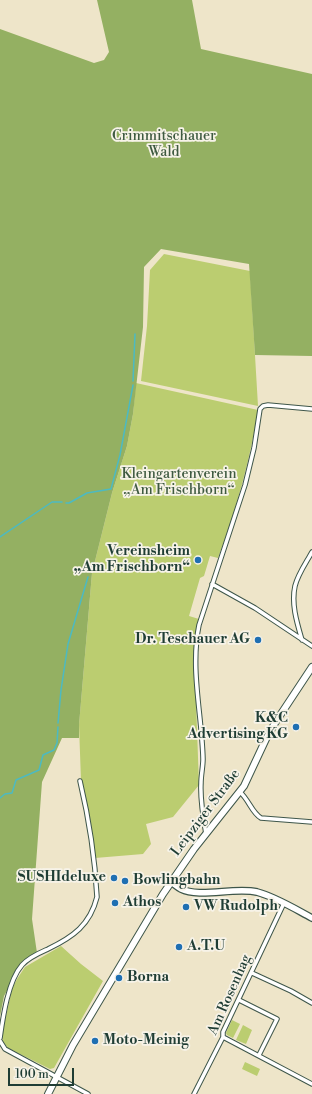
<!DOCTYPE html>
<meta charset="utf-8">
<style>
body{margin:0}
#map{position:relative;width:312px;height:1094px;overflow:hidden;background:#eee5c9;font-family:"Libre Bodoni",serif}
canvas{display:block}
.scale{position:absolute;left:8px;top:1068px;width:66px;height:18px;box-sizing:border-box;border:2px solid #1f3d34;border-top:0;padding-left:5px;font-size:12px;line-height:14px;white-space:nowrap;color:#1f3d34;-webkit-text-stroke:3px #f7f3e8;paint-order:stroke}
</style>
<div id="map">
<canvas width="312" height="1094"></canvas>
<div class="scale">100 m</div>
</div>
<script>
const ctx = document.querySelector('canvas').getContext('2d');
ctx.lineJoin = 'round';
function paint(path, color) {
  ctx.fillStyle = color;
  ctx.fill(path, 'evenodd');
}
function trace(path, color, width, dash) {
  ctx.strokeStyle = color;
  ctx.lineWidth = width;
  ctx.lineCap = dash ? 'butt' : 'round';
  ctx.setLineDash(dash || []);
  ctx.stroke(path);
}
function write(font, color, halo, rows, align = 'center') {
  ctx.font = font + ' "Libre Bodoni",serif';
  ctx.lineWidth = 3.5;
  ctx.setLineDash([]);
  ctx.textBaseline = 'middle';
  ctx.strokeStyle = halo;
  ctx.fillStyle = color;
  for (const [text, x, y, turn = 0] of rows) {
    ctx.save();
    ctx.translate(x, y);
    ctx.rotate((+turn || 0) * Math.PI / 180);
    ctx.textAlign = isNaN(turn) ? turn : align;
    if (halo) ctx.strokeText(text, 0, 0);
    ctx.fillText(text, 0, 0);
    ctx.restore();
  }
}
paint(new Path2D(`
 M164,254l86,17 8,135 -117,-25 6,-55 3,-56z
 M136,383l122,27c-8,51 -22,100 -40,148l-8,-2 -6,20 -4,2 -11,38 10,3 -5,27 5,139 -26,32 -27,7 5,20 -8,10 -48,4 -14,-77 -2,-56 13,-152 20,-80 15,-47 6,-32z
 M61,946l20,18 22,17 -49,87 -4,1 -42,-21 -5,-6 -1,-8 10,-45 5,-10 8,-12z
 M232,1020l8,4 -7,14 -6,-3 -1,-2z
 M243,1025l9,5 -6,14 -10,-4z
 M245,1062l15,7 -3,7 -15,-7z`), '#bbcd70');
paint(new Path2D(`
 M97,0h95l9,49 111,25v282l-57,-1 -6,-91 -88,-15 -17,18 -1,60 -10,87 -6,32 -15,47 -20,80 -13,152v13h-17l-20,44 -10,137 5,34 -16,12 -17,31 -4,20v-987l94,34 10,-3 5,-8z`), '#94b062');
trace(new Path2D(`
 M133,381l2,-47
 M66,503h3l18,-10 24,-4 9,-34 13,-70
 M0,537l52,-35h10
 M90,571l2,-8
 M58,723l3,-33 7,-46 20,-67
 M0,798l5,-4 7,-1 4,-13 23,-10 4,-15 11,-5 3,-7 1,-16`), '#4cbac2', 1.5);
const minor = new Path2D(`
 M212,584l43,24 57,38
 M302,640c-5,-17 -11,-36 -7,-54 3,-12 11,-23 17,-34
 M240,792c9,8 12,21 21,26l51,4
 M206,834c-3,-17 -6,-34 -5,-51 0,-8 2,-16 2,-24 -1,-44 -13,-90 -4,-134l46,-140 9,-37 6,-39 3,-3 5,-1 44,4
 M252,973l39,18 21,12
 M239,1000l38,19 -18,36
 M223,1037l89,47
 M0,1038c3,-21 8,-57 22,-73 7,-8 17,-12 26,-16 25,-12 42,-24 49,-52 -2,-39 -8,-78 -17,-116
 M0,1041l5,8 83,45
 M194,1094l29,-57v-5l61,-129`);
const secondary = new Path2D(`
 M171,882c3,2 6,5 10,7 18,9 54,-2 76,3 19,5 38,17 55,26`);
const primary = new Path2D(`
 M48,1094l25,-49 90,-151 31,-45 50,-63 22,-47 9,-16 37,-56`);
trace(minor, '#3e564a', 5.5);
trace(secondary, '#3e564a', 8);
trace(primary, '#3e564a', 8);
trace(minor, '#fff', 3.5);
trace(secondary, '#fff', 5.5);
trace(primary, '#fff', 6);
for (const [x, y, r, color] of [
 [198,560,4,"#1f6fb2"],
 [258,640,4,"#1f6fb2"],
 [296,727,4,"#1f6fb2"],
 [114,878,4,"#1f6fb2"],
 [125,881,4,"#1f6fb2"],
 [115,903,4,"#1f6fb2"],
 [186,907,4,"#1f6fb2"],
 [179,947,4,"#1f6fb2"],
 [119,978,4,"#1f6fb2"],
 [95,1041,4,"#1f6fb2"]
]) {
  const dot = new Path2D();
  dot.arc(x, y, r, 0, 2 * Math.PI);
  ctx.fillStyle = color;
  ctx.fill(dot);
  trace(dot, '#f7f3e8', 1.5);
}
write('14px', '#3e5a40', '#f7f3e8', [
 ["Crimmitschauer",164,137],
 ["Wald",164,153],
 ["Kleingartenverein",179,475],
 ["„Am Frischborn“",179,491]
]);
write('bold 14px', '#1f3d34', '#f7f3e8', [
 ["Vereinsheim",190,552,"right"],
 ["„Am Frischborn“",190,568,"right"],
 ["Dr. Teschauer AG",250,640,"right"],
 ["K&C",288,719,"right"],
 ["Advertising KG",288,735,"right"],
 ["SUSHIdeluxe",106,878,"right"],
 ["Bowlingbahn",133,881],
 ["Athos",123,903],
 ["VW Rudolph",194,907],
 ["A.T.U",187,947],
 ["Borna",127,978],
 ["Moto-Meinig",103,1041]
], 'left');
write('14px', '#1f3d34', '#f7f3e8', [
 ["Leipziger Straße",206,813,-53],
 ["Am Rosenhag",230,995,-66]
]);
</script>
